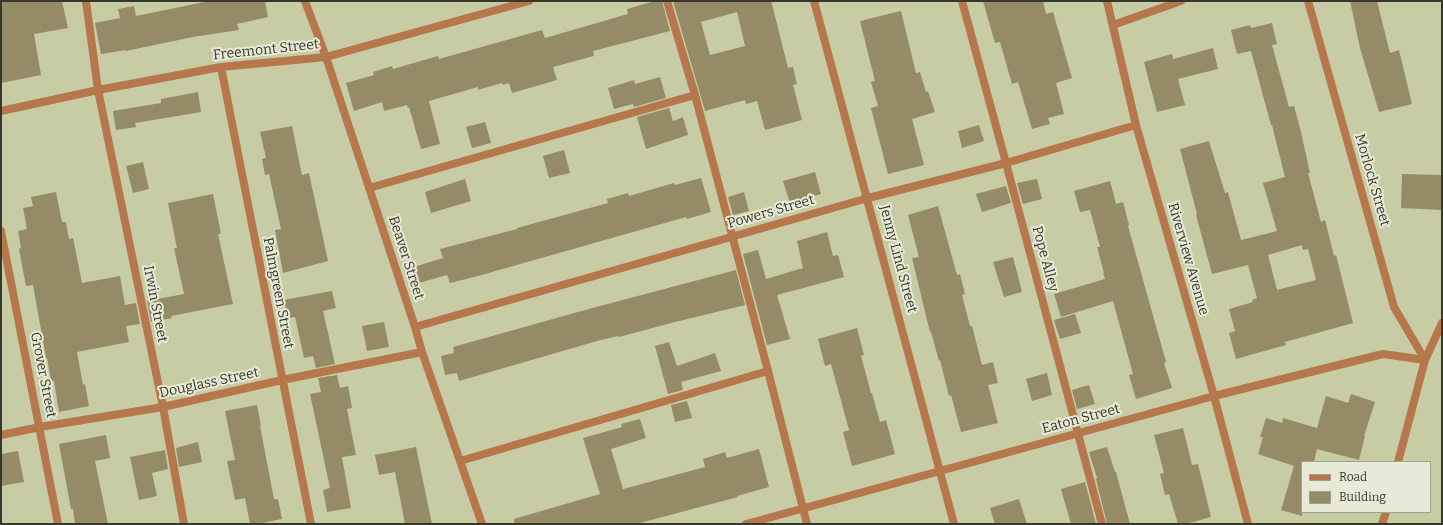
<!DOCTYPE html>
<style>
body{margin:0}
#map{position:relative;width:1443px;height:525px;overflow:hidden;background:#c7cca5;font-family:Bitter,serif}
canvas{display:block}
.frame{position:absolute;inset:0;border:2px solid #363829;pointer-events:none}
.legend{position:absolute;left:1301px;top:461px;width:130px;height:52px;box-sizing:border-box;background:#e8ead7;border:1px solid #a1a391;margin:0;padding:5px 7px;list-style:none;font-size:12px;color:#363829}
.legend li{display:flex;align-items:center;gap:8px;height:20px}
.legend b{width:20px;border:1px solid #a1a391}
</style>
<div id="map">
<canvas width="1443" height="525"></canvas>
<div class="frame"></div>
<ul class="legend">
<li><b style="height:5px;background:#b6774d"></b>Road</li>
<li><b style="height:11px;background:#958b67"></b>Building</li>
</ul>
</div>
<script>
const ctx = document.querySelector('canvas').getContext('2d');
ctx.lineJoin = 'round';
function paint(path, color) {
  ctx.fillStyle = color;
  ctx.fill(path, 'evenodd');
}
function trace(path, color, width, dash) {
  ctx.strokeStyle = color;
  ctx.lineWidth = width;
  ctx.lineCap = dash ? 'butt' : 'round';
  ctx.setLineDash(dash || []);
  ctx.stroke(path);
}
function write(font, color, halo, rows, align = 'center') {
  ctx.font = font + ' Bitter,serif';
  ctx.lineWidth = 4;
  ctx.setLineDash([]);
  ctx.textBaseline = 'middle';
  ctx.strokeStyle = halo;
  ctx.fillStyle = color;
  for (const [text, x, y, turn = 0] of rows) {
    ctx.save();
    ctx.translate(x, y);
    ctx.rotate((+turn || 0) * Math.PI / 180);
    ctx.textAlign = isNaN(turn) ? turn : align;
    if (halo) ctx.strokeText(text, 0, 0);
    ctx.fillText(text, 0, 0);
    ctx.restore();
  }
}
paint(new Path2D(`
 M1,1h61l6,27 -34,6 7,41 -40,8z
 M209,1h56l3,16 -31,7 2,6 -46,7 -67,14v-1l-25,4 -6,-31 25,-5 -2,-9 16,-3 2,10z
 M655,1h7l8,30 -77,20 1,5 -41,11 4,13 -45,13 -3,-10 -6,2 -1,-2 -24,7v-3l-49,14 11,43 -19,5 -12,-42 -1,1 -1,-3 -23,6 -2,-9 -28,9 -8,-28 28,-8 -1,-3 19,-6 1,3 45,-13 1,3 103,-29 3,8 83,-24 -1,-5z
 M673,1h98l2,7 15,60 5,-1 4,17 -4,1 9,35 -37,10 -8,-29 -11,3 -1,-4 -40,11zM737,12l8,34 -35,9 -9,-33z
 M983,1h60l3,13 7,-2 19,66 -16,5 8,31 -16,4 2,6 -18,5 -14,-47 -6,2 -12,-42 -5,1z
 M1350,1h27l13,52 9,-3 13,54 -33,8 -19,-64z
 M901,11l15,62 4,-1 6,20 2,-1 7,21 -23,7 12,46 -36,9 -17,-66 7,-2 -7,-24 4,-1 -15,-60z
 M1272,23l5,21 -5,1 17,62 5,-1 7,26 9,41h-2l13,49 4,-2 9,36 2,-1 17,68 -68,19 1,3 -50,14 -7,-26 6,-2 -6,-22 24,-7 -1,-2 5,-2 -9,-33 -36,9 -16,-59 1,-1 -17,-65 29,-8 16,52 3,-1 13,48 36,-9 -14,-48 22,-6 -13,-52h-1l-20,-74 -14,3 -6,-24 19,-5 1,3zM1302,245l1,5 5,-1 8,31 -39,10 -9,-35z
 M1213,48l5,21 -40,10 7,26 -28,7 -13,-50 28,-8 1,5z
 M660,77l6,21 -32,9 -1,-3 -19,5 -6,-21 26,-8 1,4z
 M198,92l3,20 -66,11 1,4 -20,3 -3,-19 48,-8v-4z
 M669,108l4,13 10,-4 5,18 -42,14 -9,-32z
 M485,122l6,21 -19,5 -6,-21z
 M979,125l5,16 -22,7 -4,-17z
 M292,126l10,49 7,-2 19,88 -45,12 -8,-43 6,-1 -12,-55 -4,1 -3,-16 4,-1 -6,-26z
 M564,150l6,23 -21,5 -6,-22z
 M143,162l6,27 -16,4 -7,-27z
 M815,172l6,22 -31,9 -7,-22z
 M1402,174l40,1v35l-41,-2z
 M701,178l10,34 -24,7 -1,-2 -208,59 -28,7 -3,-8 -35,10 -5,-16 36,-11 -3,-9 77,-20v-1l91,-25 -1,-4 21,-6 1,3 45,-13 1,2z
 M465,179l6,22 -40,12 -6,-21z
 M1037,179l5,20 -19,5 -6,-21z
 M1110,181l6,23 7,-2 6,23 -1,1 38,136 -2,1 8,25 -36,11 -7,-24 4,-1 -20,-73 -52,16 -7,-23 51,-15 -2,-6h1l-7,-26h3l-10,-37 -10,2 -6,-21z
 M1006,186l5,17 -29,9 -6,-18z
 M56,192l6,30h4l3,17 4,-1 9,45 38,-7 5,29 11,-2 4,21 -14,2 3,16 -52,10 6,33 2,-1 4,22 -30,6 -5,-31h-3l-4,-23h-1l-13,-73 -7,1 -7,-37 2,-1 -3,-17 9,-2 -4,-21 10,-2 -2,-9z
 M744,192l5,19 -16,4 -5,-18z
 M213,194l8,40h-3l15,70 -62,12 1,2 -21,4 -4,-21 37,-7 -10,-46h3l-9,-45z
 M938,206l19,69 3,-1 5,20 -3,1 8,31h2l10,39 11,-3 5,21 -10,2 10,38 -37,9 -10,-37 -2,1 -9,-36 -1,1 -8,-29h-1l-18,-74 7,-1 -11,-42z
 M827,232l6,24 5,-1 6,22 -67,18 13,44 -23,6 -24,-91 15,-4 8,29 37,-11 -6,-27z
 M1013,257l9,35 -18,5 -11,-35z
 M736,270l9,35 -70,17 -56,15 -1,-1 -21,5 -138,40 -2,-8 -12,2 -4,-19 13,-3 -1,-6 132,-37z
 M332,291l4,17 -13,3 12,53 -19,4 -3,-12 -9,2 -9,-41 -7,1 -4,-18z
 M1075,314l6,19 -21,6 -6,-19z
 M384,322l5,25 -22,4 -5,-25z
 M857,328l7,27 -3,1 10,37h1l8,29 6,-2 9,34 -43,12 -9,-34 6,-2 -18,-66 -6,2 -7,-27z
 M669,342l8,24 38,-13 6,18 -40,11 2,8 -15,4 -13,-48z
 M1047,373l5,22 -20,6 -6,-22z
 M337,375l3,13 8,-2 4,22 -5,1 9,46 -14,2 9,51 -24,4 -4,-22 7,-2 -20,-94 11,-2 -3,-14z
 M1089,385l6,19 -18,5 -5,-19z
 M1351,394l24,8 -11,34h1l-6,24 -42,-11 -3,13h-12v54l-21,-6 13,-44 -36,-12 5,-17h-3l6,-19 16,5 1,-5 34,10 9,-32 22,7z
 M687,401l5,17 -17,4 -4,-17z
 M257,405l4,21h-1l14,73h4l4,20 -25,5h-7l-5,-26 -10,2 -8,-39 8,-1 -10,-49z
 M640,419l6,19 -35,11 12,40 82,-22 -2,-8 22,-7 2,6 32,-9 10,38 -32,9 1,1 -102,27h-122v-5l86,-25 -17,-56 39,-11 -1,-3z
 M1183,428l9,37 6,-1 13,53 -25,7h-8l-9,-30 -4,1 -5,-21 4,-1 -10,-38z
 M106,435l4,23 -15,3 13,63h-33l-2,-15h-2l-12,-65z
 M198,442l4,20 -23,5 -3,-19z
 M416,447l6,29 10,48h-27l-10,-52 -16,3 -4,-20z
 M1107,447l8,25h1l14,52h-23l-11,-45 1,-1 -8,-26z
 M165,450l3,19 -16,4 5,23 -18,4 -9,-43z
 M18,451l6,31 -23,4v-32z
 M1085,482l11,42h-25l-10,-35z
 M1019,499l8,25h-32l-5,-16z`), '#958b67');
trace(new Path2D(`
 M86,1l12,89 65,317 21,117
 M667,1l28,94
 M962,1l44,162 96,361
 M369,188l326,-93 73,276 39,153
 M460,461l308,-90`), '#b6774d', 8);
trace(new Path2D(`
 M305,1l21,56 89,270 7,25 60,172
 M814,1l140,523
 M1107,1l29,124 78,271 34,128
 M1308,1l86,306 31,53
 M1113,25l68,-24
 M221,67l90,457
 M1,111l97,-21 123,-23 105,-10 203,-56
 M1,231l57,293
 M415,327l453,-129 138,-35 130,-38
 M1,435l39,-8 123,-20 119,-27 140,-28
 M1398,462l27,-102 17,-37
 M746,524l468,-128 169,-42 42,6
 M1382,524l4,-12`), '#b6774d', 8);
write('14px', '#363829', '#e8ead7', [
 ["Freemont Street",266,50,-6],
 ["Morlock Street",1372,180,74],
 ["Powers Street",771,212,-16],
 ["Beaver Street",406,258,72],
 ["Jenny Lind Street",898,259,75],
 ["Pope Alley",1045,259,75],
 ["Riverview Avenue",1188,259,74],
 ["Palmgreen Street",278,293,79],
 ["Irwin Street",155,304,79],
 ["Grover Street",43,375,79],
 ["Douglass Street",209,383,-12],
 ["Eaton Street",1081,419,-15]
]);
</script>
